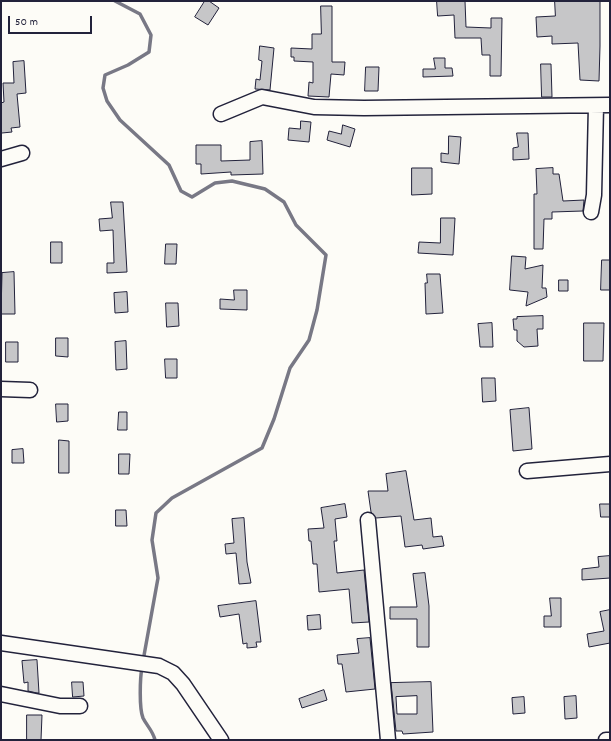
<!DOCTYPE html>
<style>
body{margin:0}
#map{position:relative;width:611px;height:741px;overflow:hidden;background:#fdfcf7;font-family:Dekko,sans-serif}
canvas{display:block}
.frame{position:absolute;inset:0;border:2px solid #22223b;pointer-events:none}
.scale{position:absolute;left:8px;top:16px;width:84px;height:18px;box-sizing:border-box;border:2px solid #22223b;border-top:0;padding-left:5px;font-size:12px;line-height:14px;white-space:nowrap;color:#22223b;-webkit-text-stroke:3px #fdfcf7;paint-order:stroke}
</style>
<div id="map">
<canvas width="611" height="741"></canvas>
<div class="frame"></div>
<div class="scale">50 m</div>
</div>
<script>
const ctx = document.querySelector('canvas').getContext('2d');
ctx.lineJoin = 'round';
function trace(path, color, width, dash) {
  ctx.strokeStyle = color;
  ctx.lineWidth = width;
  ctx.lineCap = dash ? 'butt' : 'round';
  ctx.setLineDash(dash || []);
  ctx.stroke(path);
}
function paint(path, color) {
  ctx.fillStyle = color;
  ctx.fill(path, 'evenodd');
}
trace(new Path2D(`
 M115,1l25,13 11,21 -2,17 -21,13 -23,10 -2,13 4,13 13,19 49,45 12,26 11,6 23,-14 17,-2 33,8 19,13 12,23 30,30 -9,55 -8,30 -19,28 -16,51 -12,29 -90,50 -16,15 -4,27 6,38 -15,83
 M142,667c-2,11 -3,41 1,51 4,8 10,13 12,22`), '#787885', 3.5);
const building = new Path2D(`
 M205,1h4l10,7 -11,17 -13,-8z
 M437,1h28l1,26 25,1v-10h11l-1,58h-11v-21h-8l-1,-17h-26l-1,-23 -16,1z
 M555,1h45v45l-1,35 -19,-1 -2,-37 -26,1v-8l-15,1 -1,-20 19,-1z
 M321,6h11v56h13l-1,13 -13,-1 -2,23 -21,-1 1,-14 4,1v-21l-19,-1v-4h-3v-9l21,1v-15h9z
 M260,46l14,2 -4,42 -15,-1 1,-10 4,1 2,-19 -3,-1z
 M434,58h11v10h7l1,8 -30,1v-8h12z
 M24,61l2,32 -9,1 3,33 -9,1 1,4 -10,1 -1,-1v-29l3,-1 -1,-19h11l-1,-21z
 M541,64h10l1,33h-10z
 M366,67h13l-1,24h-13z
 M301,121l10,1 -2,20 -21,-2 1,-12 11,1z
 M343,125l12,4 -5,18 -23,-7 2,-9 12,3z
 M517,133h11l1,26 -16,1v-12l5,-1z
 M449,136l12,1 -2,27 -18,-2v-9l7,1z
 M262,141l1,33 -32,1v-3l-30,2v-10h-5v-19h25v16l29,-1v-18z
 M412,168h20v26l-20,1z
 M553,168v6h6l4,27 21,-1 -1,11 -31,1v7h-8l-1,30h-9v-55h3l-1,-25z
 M111,202h12l4,70 -20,1v-10h7l-1,-33 -13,1 -1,-12 13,-1z
 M441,218h14l-2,37 -35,-2 1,-11 21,1z
 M51,242h11v21h-11z
 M166,244h11l-1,20h-11z
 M512,256l14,1 -1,12 18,-4 -1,23h4l1,9 -21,9 2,-14 -18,-2z
 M602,260h8v30h-9z
 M14,272l1,42h-14l1,-41z
 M427,274h13l3,39 -17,1 -1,-31h2z
 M559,280h9v11h-9z
 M234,290h13v20l-27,-1v-10l14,1z
 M127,292l1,20 -13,1 -1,-20z
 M166,303h12l1,23 -12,1z
 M543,316v13h-6l1,17 -14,1 -7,-6v-11h-3l-1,-11h4v-2z
 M492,323l1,24h-13l-2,-23z
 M584,323h20l-1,38h-19z
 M56,338h12v19l-12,-1z
 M126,341l1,28 -11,1 -1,-28z
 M6,342h12v20h-12z
 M165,359h12v19h-11z
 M482,378h13l1,23 -13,1z
 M56,404h12v17l-11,1z
 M529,408l3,41 -19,2 -3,-41z
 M119,412h8v18h-9z
 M59,440l10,1v32h-10z
 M23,449l1,14h-12v-13z
 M119,454h11l-1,20h-10z
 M406,471l8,49 17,-2 2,19 9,-1 2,10 -21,3 -1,-4 -17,2 -4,-31 -25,2 -5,-6 -3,-21h20l-2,-17z
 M345,504l2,13 -12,2 2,22h-3l3,32 27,-3 5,52 -17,1 -3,-34 -30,3 -2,-28h-4l-2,-23h-2l-1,-12 16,-1 -3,-20z
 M600,504h10v13h-9z
 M116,510h10l1,16h-11z
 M244,518l3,44 4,21 -12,1 -3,-31 -10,1 -1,-10 9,-1 -2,-24z
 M610,556v22l-28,2v-11l17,-2 -1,-10z
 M425,573l4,33v41h-12v-28h-27v-12h27l-4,-33z
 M550,598h11v29h-17v-11h7z
 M256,601l5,41h-5l1,5 -10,1v-5l-4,1 -4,-30 -19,3 -2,-11z
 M610,610v33l-21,4 -2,-13 17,-3 -4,-19z
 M320,615l1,14 -13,1 -1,-14z
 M370,638l5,51 -29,3 -4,-28h-4l-1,-9 22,-2 -2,-14z
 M37,660l2,33h-2l-9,-2v-9l-4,1 -2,-22z
 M72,682h11l1,14 -11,1z
 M431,682l2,50 -30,2 -1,-3h-6l-5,-48zM417,696v18h-20l-1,-17z
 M324,690l3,10 -25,8 -3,-9z
 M576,696l1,22 -12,1 -1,-22z
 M524,697l1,16 -12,1 -1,-16z
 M27,715h15l-1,25h-14z`);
paint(building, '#c6c6c8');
trace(building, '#22223b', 1);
const minor = new Path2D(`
 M221,114l41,-17 52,10 50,1 246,-3
 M1,159l21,-6
 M591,212l3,-17 2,-89
 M1,389l29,1
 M527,471l83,-7
 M368,520l20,220
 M1,643l158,23 14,7 10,11 38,56
 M1,694l59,12h20
 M606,740h4`);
trace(minor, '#22223b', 17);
trace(minor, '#fdfcf7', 14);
</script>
